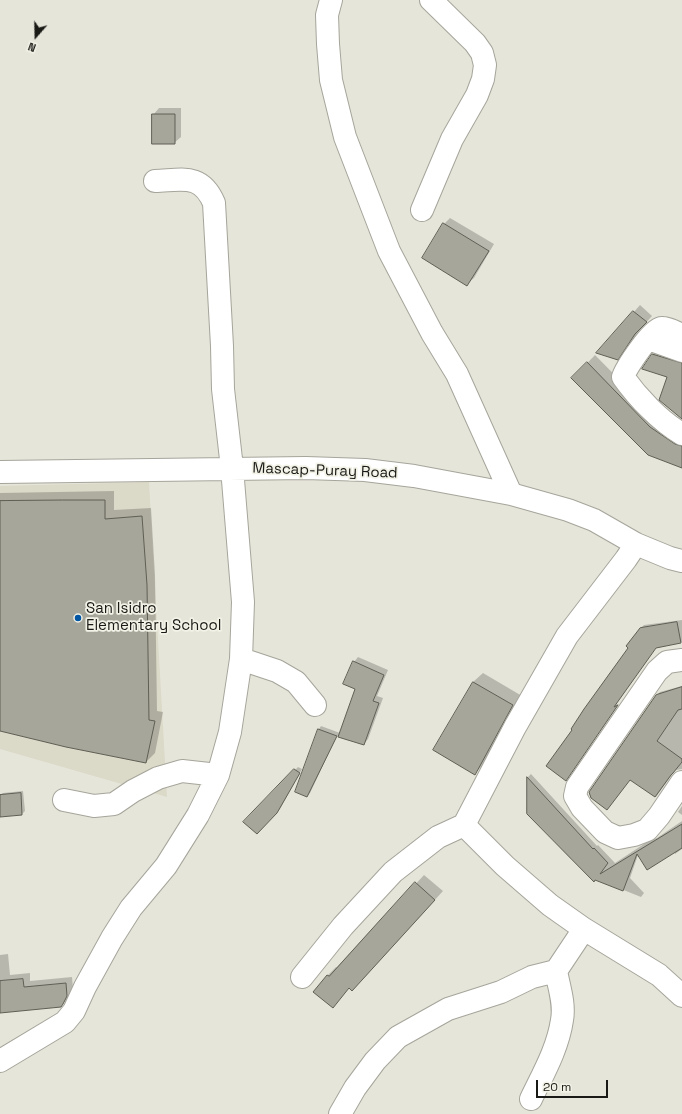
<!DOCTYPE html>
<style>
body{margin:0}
#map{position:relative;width:682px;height:1114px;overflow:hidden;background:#e6e5da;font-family:"Space Grotesk",sans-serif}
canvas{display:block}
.north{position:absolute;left:16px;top:16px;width:40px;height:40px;-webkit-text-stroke:3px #f3f2e7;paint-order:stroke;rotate:200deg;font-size:11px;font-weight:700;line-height:16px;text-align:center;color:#191915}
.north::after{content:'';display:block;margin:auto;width:14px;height:18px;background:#191915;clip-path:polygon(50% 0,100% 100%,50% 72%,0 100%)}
.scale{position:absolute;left:536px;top:1080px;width:72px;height:18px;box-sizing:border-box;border:2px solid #191915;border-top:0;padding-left:5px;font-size:12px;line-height:14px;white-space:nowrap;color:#191915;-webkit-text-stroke:3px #f3f2e7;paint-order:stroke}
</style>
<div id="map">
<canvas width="682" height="1114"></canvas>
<div class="north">N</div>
<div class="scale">20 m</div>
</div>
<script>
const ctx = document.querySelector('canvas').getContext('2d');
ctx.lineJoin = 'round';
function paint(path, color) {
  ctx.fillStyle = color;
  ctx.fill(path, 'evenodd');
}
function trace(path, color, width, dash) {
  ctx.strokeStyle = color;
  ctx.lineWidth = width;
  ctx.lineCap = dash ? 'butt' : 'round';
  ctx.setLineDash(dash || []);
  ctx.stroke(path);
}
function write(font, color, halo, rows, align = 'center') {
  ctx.font = font + ' "Space Grotesk",sans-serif';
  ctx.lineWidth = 3.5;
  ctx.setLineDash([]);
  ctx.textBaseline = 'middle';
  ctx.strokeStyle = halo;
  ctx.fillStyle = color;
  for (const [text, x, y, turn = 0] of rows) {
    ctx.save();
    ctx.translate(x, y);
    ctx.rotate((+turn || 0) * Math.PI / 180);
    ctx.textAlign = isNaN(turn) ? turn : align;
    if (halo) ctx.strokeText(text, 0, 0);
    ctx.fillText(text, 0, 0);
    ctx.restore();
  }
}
paint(new Path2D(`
 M149,482l18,315 -167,-48v-263z`), '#dbd9c7');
paint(new Path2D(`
 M159,108h22v29l-7,6 -21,-28z
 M450,218l44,26 -20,34 -7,6 -23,-60z
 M640,305l12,11 -10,11 -18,26 -7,6 -19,-6z
 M661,347l21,7v64l-13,-42 -16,-22z
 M595,355l63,64 24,18v30l-109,-89z
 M114,491v19l37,-2 4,67 2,136 6,1 -8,41 -9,9 -146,-32v-237z
 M682,620v22l-26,4 -41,59 4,-1 -53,75 64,-131 11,-20 3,-3z
 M358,657l30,13 -11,26 6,2 -15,41 -4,5 -27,-8 -27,57 -3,3 12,-67 2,-3 19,7 16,-44 -2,-27z
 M483,673l39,23 -38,68 -9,9 -2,-91z
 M682,686v83l-6,1 -2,2 -18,25 -25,-18 -40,18 -2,-3 68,-99 3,-3z
 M298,767l4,2 -22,40 -23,24 -13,-11z
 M531,774l66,72 1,-1 17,18 35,-23 7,-2 25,-17v28l-7,5 -1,-2 -36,3 -8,23 14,15 -3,4 -50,-20 -19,-19 -1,1 -43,-46v-36z
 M23,791l2,20 -3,3 -21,2 -1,-21 3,-2z
 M682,806v9l-4,-3z
 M424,875l19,16 -82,90 -11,6 -17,19 -18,-14 13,-17 8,-8 2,1z
 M8,954l2,21 20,-2v8l42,-4 1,12 -6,10 -6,7 -61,6v-57z`), '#0003');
const building = new Path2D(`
 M152,114h23v30h-23z
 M443,223l46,28 -22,35 -45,-28z
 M633,311l14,11 -12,12 -17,26 -22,-7z
 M652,354l30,9v56l-23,-19 8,-23 -25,-8z
 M587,362l63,65 25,17 7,2v22l-34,-13 -77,-77z
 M63,500h42v19l37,-3 5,69 2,135 6,1 -9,42 -80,-16 -66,-16v-230z
 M677,622l4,21 -25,5 -42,59 4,-2 -52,76 -20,-15 26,-36 -1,-1 13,-20 44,-61 -2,-2 14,-18z
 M353,661l31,14 -11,26 6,2 -15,42 -26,-8 17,-48 -12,-5z
 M473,682l40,23 -38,70 -42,-25z
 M682,687v22l-4,1 -21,31 25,18v3l-9,11 -2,2 -16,22 -25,-17 -23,30 -16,-12 -2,-6 67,-97z
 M318,729l19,7 -30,61 -12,-5z
 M294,769l6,4 -23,40 -20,21 -14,-12z
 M527,777l66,72 1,-1 14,15 -8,11 82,-50v24l-35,22 -10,-16 -14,37 -28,-11 -1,2 -67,-68z
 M21,793l1,22 -22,2v-22z
 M415,882l20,18 -83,91 -3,-3 -16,20 -20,-16 14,-17 2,1z
 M23,979l1,8 42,-4 1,13 -4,8 -2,3 -61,6v-32z`);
paint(building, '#a6a69b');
trace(building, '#605f55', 1);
const minor = new Path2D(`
 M331,0l-4,15 1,29 3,36 14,57 44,114 43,82 25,41 54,120
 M422,210l30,-71 25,-44 6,-16 2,-14 -3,-12 -7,-10 -44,-43
 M682,335c-5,-2 -15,-8 -21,-7 -10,2 -35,40 -38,49 15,21 37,44 59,57
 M651,340l31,11
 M0,472l306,-4 59,2 49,6 97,18 57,16 26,10 42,24 34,14 12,3
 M241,659l36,12 19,11 19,23
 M682,660l-15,2 -10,9 -80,116 -2,9 7,12 23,24 13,6 16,-3 13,-5 12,-14 23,-34
 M64,800l30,6 20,-2 19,-13 25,-13 24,-7 36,4
 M464,825l41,41 45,39 34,24 75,46 23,21
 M302,977l41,-51 50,-54 45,-35 26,-12 51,-98 52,-91 59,-77 10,-15
 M0,1061l65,-39 9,-11 11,-24 27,-49 19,-30 35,-42 32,-51 20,-40 12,-43 11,-73 2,-57 -11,-134 -9,-79 -1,-43 -8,-143c-13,-30 -31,-23 -59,-22
 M531,1099c12,-25 27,-51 31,-79 3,-16 -3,-33 -6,-49
 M340,1114l15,-26 20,-27 23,-24 50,-28 53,-17 31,-15 24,-6 28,-42`);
trace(minor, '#a6a59b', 24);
trace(minor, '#fff', 22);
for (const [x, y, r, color] of [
 [78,618,4,"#0056a3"]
]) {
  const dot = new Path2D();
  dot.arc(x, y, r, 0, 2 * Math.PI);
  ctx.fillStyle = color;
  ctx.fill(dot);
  trace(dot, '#f3f2e7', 1.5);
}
write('15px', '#191915', '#f3f2e7', [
 ["Mascap-Puray Road",325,471,2]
]);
write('15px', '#191915', '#f3f2e7', [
 ["San Isidro",86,609],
 ["Elementary School",86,626]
], 'left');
</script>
